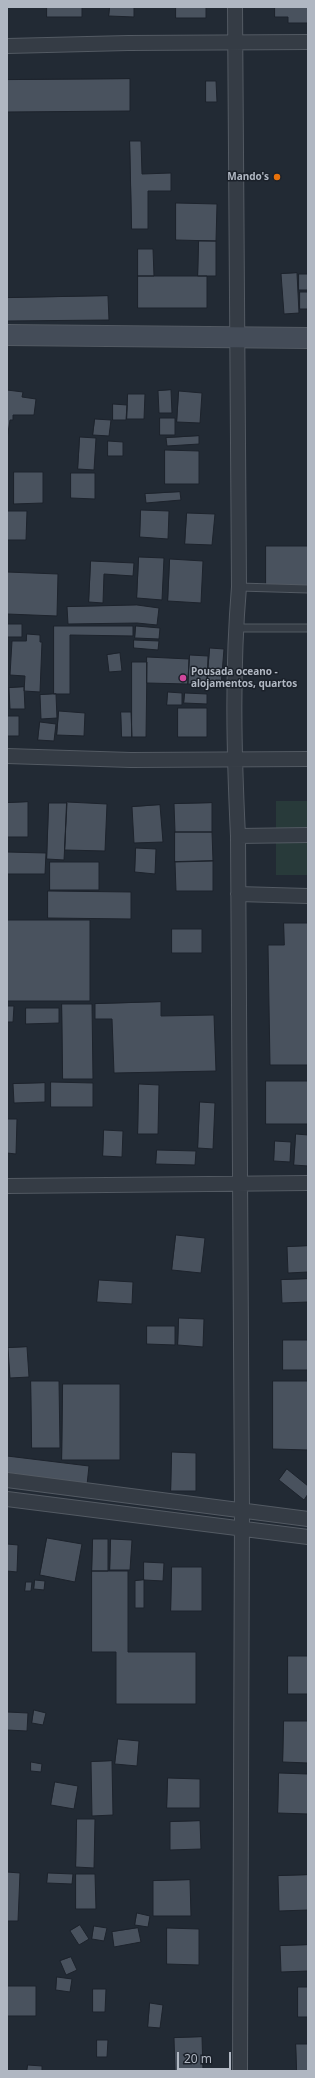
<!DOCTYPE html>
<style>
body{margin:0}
#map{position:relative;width:315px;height:2078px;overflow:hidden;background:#222a34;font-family:"Noto Sans",sans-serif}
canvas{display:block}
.frame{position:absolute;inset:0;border:8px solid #b0b7c2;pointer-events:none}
.scale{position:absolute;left:177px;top:2052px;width:54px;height:18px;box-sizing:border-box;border:2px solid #b0b7c2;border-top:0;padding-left:5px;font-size:12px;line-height:14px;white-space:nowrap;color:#b0b7c2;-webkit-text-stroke:3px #1b212a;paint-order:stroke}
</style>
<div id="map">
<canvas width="315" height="2078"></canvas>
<div class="frame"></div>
<div class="scale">20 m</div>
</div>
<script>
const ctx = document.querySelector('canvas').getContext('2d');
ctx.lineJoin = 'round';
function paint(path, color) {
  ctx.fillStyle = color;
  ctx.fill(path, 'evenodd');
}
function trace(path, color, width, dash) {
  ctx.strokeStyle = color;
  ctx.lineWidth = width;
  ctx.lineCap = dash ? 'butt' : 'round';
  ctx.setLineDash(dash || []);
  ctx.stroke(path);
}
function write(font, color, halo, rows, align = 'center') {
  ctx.font = font + ' "Noto Sans",sans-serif';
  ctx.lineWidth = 3;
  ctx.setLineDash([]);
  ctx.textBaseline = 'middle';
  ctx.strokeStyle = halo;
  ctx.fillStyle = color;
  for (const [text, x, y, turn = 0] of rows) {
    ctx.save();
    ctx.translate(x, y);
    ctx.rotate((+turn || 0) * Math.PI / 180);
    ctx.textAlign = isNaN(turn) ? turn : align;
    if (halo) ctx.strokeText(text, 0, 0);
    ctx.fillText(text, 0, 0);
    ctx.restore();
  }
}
paint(new Path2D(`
 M276,801h32v74h-32z`), '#283a3a');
const building = new Path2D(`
 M47,7h35v10h-35z
 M110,7h24v10l-25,-1z
 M176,7h30v11h-30z
 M275,7h33v16h-20v-6h-13z
 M130,79v32l-123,1v-32z
 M206,81h10l1,21h-11z
 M130,141h11l1,33 29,-1v18h-23v38h-16z
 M176,203l41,1 -1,37 -40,-1z
 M199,241h17v35h-18z
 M138,249h15l1,27h-16z
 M297,273l2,40 -15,1 -3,-40z
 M299,274h9v16h-9z
 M138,276h69v32h-69z
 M300,292h8v17h-8z
 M108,296l1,24 -102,1v-23z
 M7,390l16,2 -1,5 14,2 -2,16h-21v5h-3l-3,19z
 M171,390l1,23h-13l-1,-22z
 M179,391l23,2 -2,30 -23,-1z
 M128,394h17l-1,25h-17z
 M113,404l14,1 -1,15h-13z
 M160,418h15v17h-15z
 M95,419l16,1 -2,16 -16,-1z
 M199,436v8l-32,2 -1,-8z
 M80,437l16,1 -2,32 -16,-1z
 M108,441l15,1v14h-15z
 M165,450l34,1v33h-34z
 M14,472h29v31l-29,1z
 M71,473h24v26l-24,-1z
 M180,492l1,8 -35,3 -1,-9z
 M141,510l28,1 -1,28 -28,-2z
 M7,511h20l-1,29h-19z
 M187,513l28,1 -3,31 -27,-1z
 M266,546h42v40l-42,-1z
 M139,557l25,1 -2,42 -25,-2z
 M170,559l33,2 -2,42 -33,-2z
 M91,561l43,2 -1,13 -29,-2 -1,29 -14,-1z
 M7,572l51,2 -1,42 -50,-2z
 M137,605l22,3 -2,17 -20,-2 -69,1 -1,-17z
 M7,624h15v13h-15z
 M54,626h79v10l-63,-1v59h-16z
 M136,626l24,2 -1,11 -24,-1z
 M27,634l13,1v7h2l-2,50 -16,-1 1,-15 -15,-1 2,-34h14z
 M134,640l25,1 -1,9 -24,-2z
 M210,648l14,1 -3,37 -14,-2z
 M120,653l2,18 -13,1 -2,-17z
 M190,655l18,1 -1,28h-19z
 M147,657l42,2 -1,25 -41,-1z
 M132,662h15l-1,75h-14z
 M24,687l1,22h-15l-1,-21z
 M168,692l14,1v12h-15z
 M185,693l22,1v10l-23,-1z
 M56,694l1,24 -16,1 -1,-24z
 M178,708h29v29h-29z
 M59,711l26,2 -1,23 -27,-1z
 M121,712h10l1,25h-10z
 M7,716h12v20h-12z
 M40,722l16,2 -2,17 -16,-1z
 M28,802v35h-21v-34z
 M67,802l40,2 -2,47 -40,-1z
 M49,803h18l-3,57 -17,-1z
 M212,803v29h-37l-1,-28z
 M160,805l3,37 -29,1 -2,-36z
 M175,832h37l1,29 -38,1z
 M136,848l20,1 -1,25 -20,-2z
 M7,852l39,1 -1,21h-38z
 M213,861v30h-37l-1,-29z
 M50,862h49v28h-49z
 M48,891l83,1v27l-83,-1z
 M7,920h83v81h-83z
 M284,923h24v142h-38l-2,-120h16z
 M172,929h30v24h-30z
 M161,1002v14l53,-1 2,56 -102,2 -2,-54h-17v-15z
 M62,1004h30l1,75h-30z
 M7,1006h7l-1,16h-6z
 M26,1008h33v15l-33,1z
 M266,1081h42v43h-42z
 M51,1082l42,1v24h-42z
 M45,1083v19l-31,1 -1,-19z
 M139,1084l20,1 -1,49h-20z
 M200,1102l15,1 -2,46 -15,-1z
 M7,1119h10l-1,35 -9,-1z
 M104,1130l19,1 -1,26 -19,-1z
 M296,1134l12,1v31l-14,-1z
 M275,1141l16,1 -1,20 -16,-1z
 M157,1150l39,1 -1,14 -39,-1z
 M176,1235l29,3 -4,35 -29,-3z
 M308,1246v26l-20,1 -1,-26z
 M308,1279v23l-26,1 -1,-23z
 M99,1280l34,2 -1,22 -35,-2z
 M179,1318l25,1 -1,28 -25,-2z
 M147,1326h28v19l-28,-1z
 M283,1340h25v30h-25z
 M27,1347l2,30 -19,1 -2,-30z
 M31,1381h28l1,67h-28z
 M273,1381h35v69l-35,-1z
 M63,1384h57v76h-58z
 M172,1452l24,1v38h-25z
 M7,1456l82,10 -2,19 -80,-10z
 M287,1469l21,17v8l-4,6 -25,-20z
 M47,1538l35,6 -7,38 -35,-7z
 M93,1539h15v32h-16z
 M111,1539l21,1 -2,30h-20z
 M7,1544l11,1 -1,27 -10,-1z
 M144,1562l20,1 -1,18 -19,-1z
 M172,1567h30v44h-31z
 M92,1571h36v81h68v52h-80v-52h-24z
 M35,1580l10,1 -1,9 -10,-1z
 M144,1580v28h-9v-27z
 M26,1582h6l-1,9h-6z
 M288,1656h20v38h-20z
 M34,1710l12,3 -3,12 -11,-2z
 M7,1712l21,1 -1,18 -20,-1z
 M284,1721h24v42l-25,-1z
 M118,1739l21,2 -2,25 -22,-2z
 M112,1761l1,54 -21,1 -1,-54z
 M31,1762l11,2 -1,8 -10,-1z
 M279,1773l29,1v40l-30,-1z
 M168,1778l32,1v29h-33z
 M55,1782l23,4 -4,23 -23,-4z
 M77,1819h18l-1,49 -18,-1z
 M200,1821l1,28 -31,1v-28z
 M7,1872l13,1 -2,48h-11z
 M48,1873l25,1 -1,10 -25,-1z
 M76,1874h19l1,35h-20z
 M308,1875v35l-29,1 -1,-35z
 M190,1880l1,36h-38v-35z
 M137,1913l13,3 -2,11 -13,-2z
 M80,1925l9,14 -10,6 -9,-14z
 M94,1926l13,2 -3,13 -12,-2z
 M138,1928l3,14 -27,5 -2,-15z
 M167,1928l32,1v36l-32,-1z
 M308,1945v26l-27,1 -1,-26z
 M71,1957l6,13 -11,5 -6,-14z
 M57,1977l15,2 -2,13 -14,-2z
 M7,1986h29v30h-29z
 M298,1987h10v30h-10z
 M93,1989h13l-1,23h-12z
 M150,2003l13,2 -3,23 -12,-1z
 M202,2037l1,34h-28l-1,-33z
 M97,2040h11l-1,17h-10z
 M296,2044h12v27h-11z
 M28,2065l14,1v5h-15z`);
paint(building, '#49525e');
trace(building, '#1d232c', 1);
const lane = new Path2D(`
 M239,587l69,2
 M236,628h72`);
const street = new Path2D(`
 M235,7l4,580c-7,83 -5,166 -1,249l4,675 -2,560
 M7,46l121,-3 180,-1
 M7,756l124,4 177,-1
 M238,836l70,-1
 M238,894l70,2
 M7,1186l301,-3
 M7,1480l301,39
 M7,1499l301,38`);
const secondary = new Path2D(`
 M7,335l301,3`);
trace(lane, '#535a63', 9);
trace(street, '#535a63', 16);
trace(secondary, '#535a63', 22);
trace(lane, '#353c45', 7);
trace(street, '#353c45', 14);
trace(secondary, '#444c58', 20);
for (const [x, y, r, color] of [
 [277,177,4,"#e8710a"],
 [183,678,4,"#d1479c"]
]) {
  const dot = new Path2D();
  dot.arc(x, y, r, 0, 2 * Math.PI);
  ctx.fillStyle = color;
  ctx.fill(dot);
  trace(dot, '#1b212a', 1.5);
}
write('bold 10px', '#b0b7c2', '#1b212a', [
 ["Mando's",269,177],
 ["Pousada oceano -",191,672,"left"],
 ["alojamentos, quartos",191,684,"left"]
], 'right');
</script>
